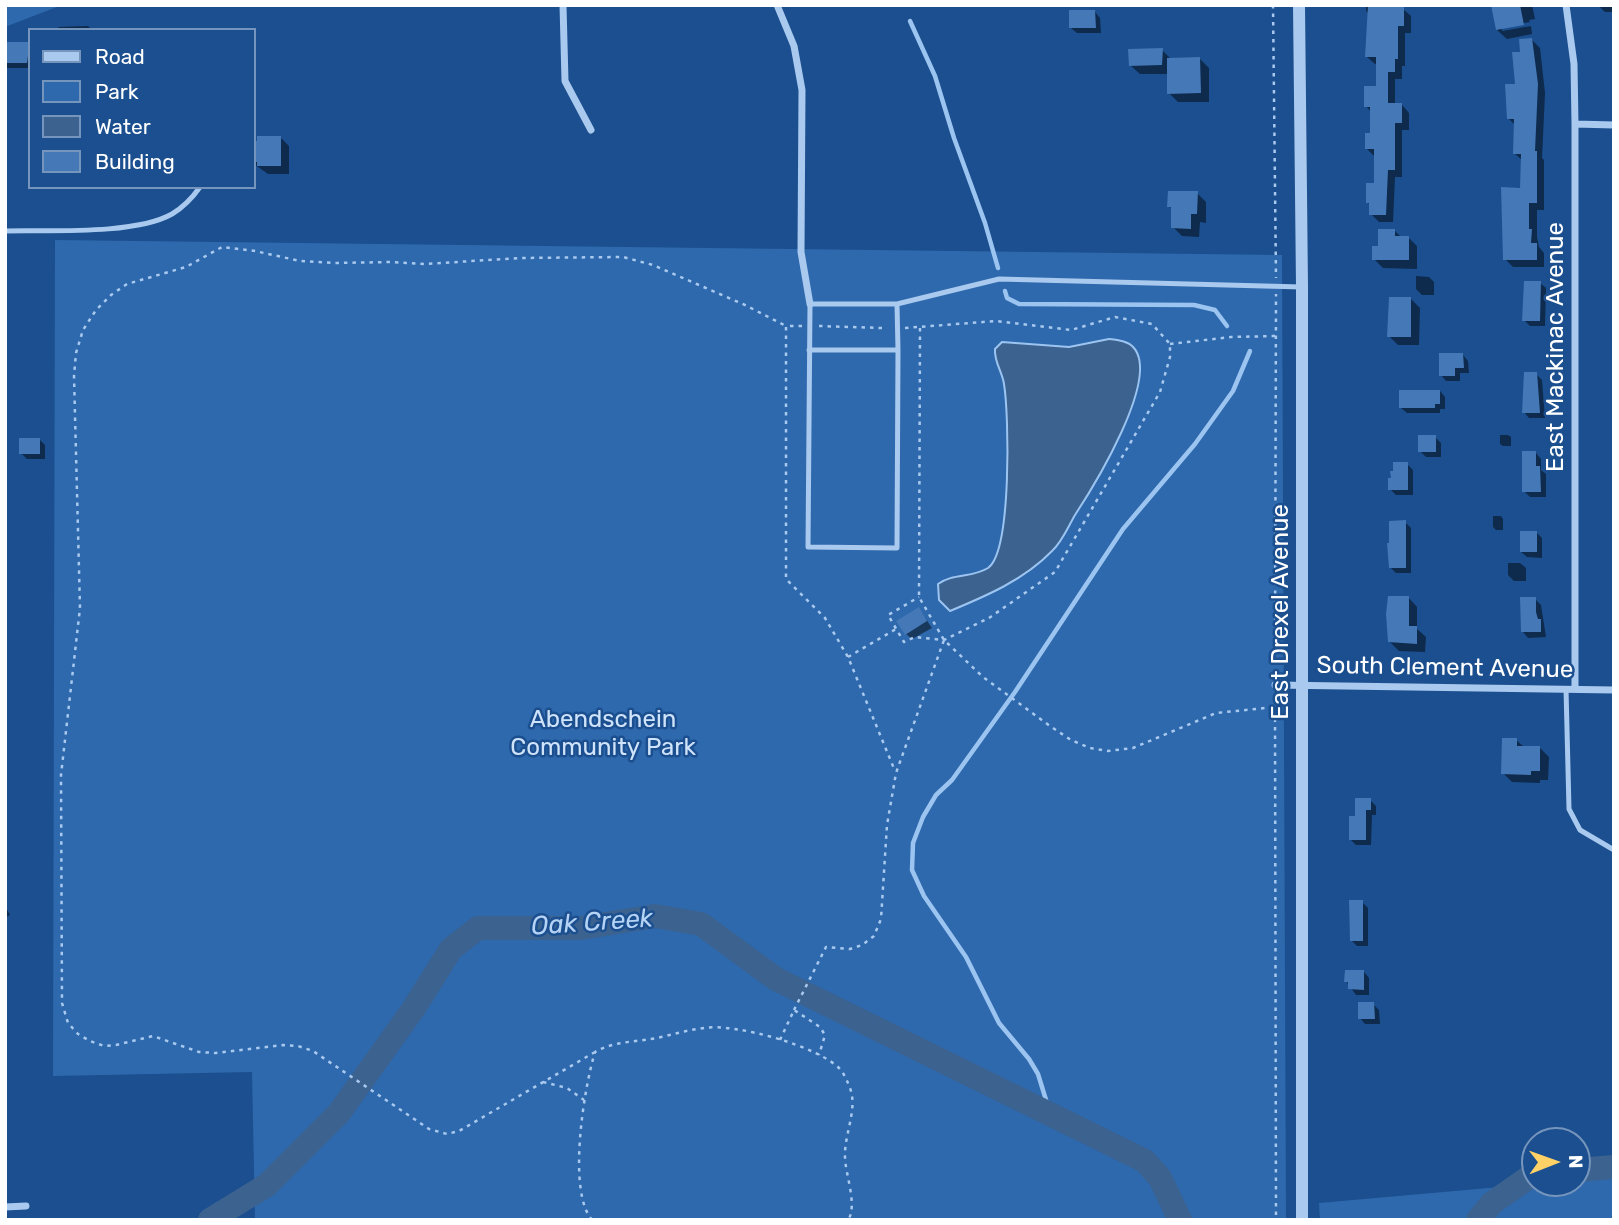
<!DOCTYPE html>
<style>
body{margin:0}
#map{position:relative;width:1619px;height:1225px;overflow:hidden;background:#1b4f8f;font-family:Rubik,sans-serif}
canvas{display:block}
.frame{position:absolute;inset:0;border:7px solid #fff;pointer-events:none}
.legend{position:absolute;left:28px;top:28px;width:228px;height:161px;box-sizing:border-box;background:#1b4f8f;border:2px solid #7695bc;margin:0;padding:9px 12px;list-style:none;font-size:21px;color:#fff}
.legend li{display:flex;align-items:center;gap:14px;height:35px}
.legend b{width:35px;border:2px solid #7695bc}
.north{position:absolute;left:1521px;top:1127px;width:70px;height:70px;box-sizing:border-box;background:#1b4f8f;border:2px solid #7695bc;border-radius:50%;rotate:89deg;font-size:19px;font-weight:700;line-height:28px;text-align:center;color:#fff}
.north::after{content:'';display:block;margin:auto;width:24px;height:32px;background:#ffd166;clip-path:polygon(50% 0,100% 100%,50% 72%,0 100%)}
</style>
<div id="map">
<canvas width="1619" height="1225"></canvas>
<div class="frame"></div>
<ul class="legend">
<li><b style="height:9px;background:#a9c9ee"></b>Road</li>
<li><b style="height:19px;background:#2e69ad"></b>Park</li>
<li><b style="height:19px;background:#3c6290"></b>Water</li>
<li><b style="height:19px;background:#4478b7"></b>Building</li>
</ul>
<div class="north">N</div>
</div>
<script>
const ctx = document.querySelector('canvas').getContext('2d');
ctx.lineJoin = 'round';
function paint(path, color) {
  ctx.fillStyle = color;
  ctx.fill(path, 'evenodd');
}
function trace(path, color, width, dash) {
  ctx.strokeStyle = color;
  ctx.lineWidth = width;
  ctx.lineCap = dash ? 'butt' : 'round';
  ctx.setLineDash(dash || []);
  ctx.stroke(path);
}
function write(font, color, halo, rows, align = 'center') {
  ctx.font = font + ' Rubik,sans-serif';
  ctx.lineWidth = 5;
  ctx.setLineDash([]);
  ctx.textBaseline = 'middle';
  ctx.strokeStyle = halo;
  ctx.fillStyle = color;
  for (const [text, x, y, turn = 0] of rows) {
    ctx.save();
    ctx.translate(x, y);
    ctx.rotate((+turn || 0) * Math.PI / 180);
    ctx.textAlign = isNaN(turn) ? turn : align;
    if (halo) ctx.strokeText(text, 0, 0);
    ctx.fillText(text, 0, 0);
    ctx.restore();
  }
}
paint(new Path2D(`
 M5,5h57l-57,22z
 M55,240l1227,15 4,965h-1031l-3,-148 -199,4z
 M1614,1177v43h-294l-1,-17 226,-20h32v-3z`), '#2e69ad');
const water = new Path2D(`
 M1109,339c9,1 19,2 25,9 26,31 -40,138 -59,167 -7,12 -13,27 -23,36 -28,29 -66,45 -102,60l-11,-11 -1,-16c15,-11 34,-6 50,-16 24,-17 21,-154 16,-184 -2,-13 -10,-22 -9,-35l7,-7 67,5z`);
paint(water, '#3c6290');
trace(water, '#9cc4f0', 2);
paint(new Path2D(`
 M1366,5h30v4h7l8,7v17h-6v33h-3v13h-7v26h7l7,8v17h-7v47h-7l-2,45h-14l-8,-8v-8l-3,-3 8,-18 -2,-29 -8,-8 6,-13v-22l-6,-7 12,-18v-24h-3l-8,-7 2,-43 -3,-3z
 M1493,5h39l3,14 -6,1 1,2 -28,5v4l29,-5 1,8 -25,5 -10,-9z
 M1598,5h16v7h-9z
 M1095,12l5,6 1,15h-24l-6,-5z
 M88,26l4,4h-37l4,-3z
 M1532,40l8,8 5,45 -3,65 2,2v50h-7v27l2,10 5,6v14h-31l-8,-8 17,-70 1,-28 -9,-8 1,-28 -6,-6 13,-66z
 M26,44l4,3v21h-25v-22z
 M1162,50l9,9h29l9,9v34h-31l-9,-9 -1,-19h-28l-10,-9z
 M280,137l9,9v28h-21l-14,-10v-21z
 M1197,193l9,9v21l-6,-1 -1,15 -17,-1 -9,-9v-17l-4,-4z
 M1395,231l6,6h7l9,9v23l-34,-1 -9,-9 5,-12z
 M1416,276l13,1 5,5v13h-12l-6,-6z
 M1540,283l6,5 -1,38h-15l-6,-6z
 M1411,299l9,9 -1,37h-21l-9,-9z
 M1463,355l5,6 1,12h-9v8h-14l-5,-6z
 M1536,374l6,6 3,38h-16l-5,-6z
 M1440,391l5,6v12h-5v4h-33l-6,-5z
 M1500,435h8l3,2v9h-8l-3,-2z
 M1435,437l6,6v14h-15l-6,-6z
 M39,439l6,6v14h-18l-6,-6z
 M1536,453l5,6v11l5,4v23h-16l-6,-6z
 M1407,464l6,6v25h-17l-6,-6z
 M1493,516h8l2,3v11h-7l-3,-3z
 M1405,522l6,6v45h-15l-6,-6z
 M1536,532l6,6v20l-15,-1 -6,-5z
 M1508,563h12l6,5v13h-12l-6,-6z
 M1408,597l9,10v22l9,8 -1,15 -26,-1 -9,-9z
 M1535,599l6,6 5,32 -18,1 -5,-6z
 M919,609l13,19 -20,11 -6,-5z
 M1516,740l8,7 16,1 9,9 -1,23h-8v3l-28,-1 -9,-9z
 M1370,800l6,6v9h-4l-1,30h-15l-6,-6 7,-21z
 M1362,902l6,6v38h-11l-6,-6z
 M5,906l5,9 -5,3z
 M1364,972l5,6v17h-13l-10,-14z
 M1373,1004l6,6 1,14h-15l-5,-6z`), '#0007');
trace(new Path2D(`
 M910,21l25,55 19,62 31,85 13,45
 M1005,291l2,7 12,6 175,1 21,5 12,16
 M1050,1113l-12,-39 -9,-15 -30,-36 -33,-66 -42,-61 -12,-26 1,-27 10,-26 13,-22 16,-15 63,-88 108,-163 72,-85 38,-53 17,-40`), '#9cc4f0', 4.5);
trace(new Path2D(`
 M1577,1170l37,-3
 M210,1220l57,-35 72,-72 75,-105 37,-59 27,-21h103l74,-12 46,8 75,55 369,182 15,17 20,42
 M1478,1220l14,-17 43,-30`), '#3c6290', 24);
paint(new Path2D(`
 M1368,5l36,2v19h-6v33h-3v13h-7v31h14v20h-7v47h-7l-2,45h-17v-12h-3v-20h8v-34h-9v-16h5v-26h-6v-21h12v-29h-11z
 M1491,5h29l4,20 -28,5z
 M1069,10h26l1,18h-27z
 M1532,38l6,46 -3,67h2v52h-8v26h3l-1,14h6v17h-34l-2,-73 19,1 1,-34h-8l1,-35h-7l-2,-35h10l-3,-32h8l-1,-13z
 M5,42h25l-3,21h-22z
 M1163,48l-1,17 -33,1 -1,-17z
 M1200,57l1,36 -34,1v-36z
 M257,136h24v30h-24v-4h-3v-21h3z
 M1168,191h30l-1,23h-6v15l-20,-1v-21h-4z
 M1378,229h17v7h14v24h-37v-14h6z
 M1524,281h17l-1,40h-18z
 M1389,297h22v40h-24z
 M1439,353h24l1,15h-9v8h-16z
 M1524,372h13l3,41h-18z
 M1399,390h41v14h-5v4h-36z
 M1418,435h18v17h-18z
 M19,438h21v16h-21z
 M1522,451h14v15h4l1,26h-19z
 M1393,462h15v28h-20v-12h3l-1,-7h3z
 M1406,520v48h-17l-2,-25h2v-22z
 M1520,531h17v21h-17z
 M1388,596h21v30h8v18l-29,-2 -2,-28z
 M1520,597h16v15l2,7h3v13h-20z
 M919,607l8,14 -22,14 -9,-14z
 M1502,738h15v8h23v25h-9v4l-30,-1z
 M1355,798h16v12h-5v30h-17v-24h6z
 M1349,900h14v41h-13z
 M1345,970h19v20l-16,-1v-7h-4z
 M1358,1002h16l1,17h-17z`), '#4478b7');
trace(new Path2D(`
 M1273,5l3,273
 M802,326h-16v253l39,39 23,39 47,114
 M819,326l63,2
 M905,328l91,-7 75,9 44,-13 37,7 18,20v13l-10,35 -105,180 -66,46 -45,22 -29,-3 -11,5 -16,-27 31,-18
 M920,328l-1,269 25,43
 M1170,344l61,-7 44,-1
 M848,657l48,-28
 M1275,662l1,-368
 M794,1010l32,-63 24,2 12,-4 12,-9 7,-17 6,-94 9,-52 48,-133 39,37 67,49 21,14 19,8 18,3 25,-3 83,-35 59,-6 1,513
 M780,1040l14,-30 26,17 5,8 -6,20
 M595,1052l-136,79 -12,3 -18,-5 -116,-78 -15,-5 -15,-1 -67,8 -17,-1 -46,-16 -37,9 -12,1 -14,-5 -12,-7 -10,-11 -6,-20 -1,-228 19,-167 -6,-232 2,-23 7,-23 13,-20 15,-15 16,-11 59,-17 36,-20 33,4 45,10 34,2 58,-1 33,2 95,-6 103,-1 30,8 92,40 41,21
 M543,1082l24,6 17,12
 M592,1220c-25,-29 -8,-132 3,-168 17,-10 37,-10 56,-13 18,-3 35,-9 53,-11 31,-5 114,18 136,41 4,4 8,14 10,19 8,21 -6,47 -5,69 0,16 13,49 3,63`), '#a9c9ee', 2.5, [3.5, 5]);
trace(new Path2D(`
 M5,231c44,-1 130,4 167,-17 10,-6 21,-17 28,-27
 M897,304l1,46
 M809,350h89l-1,198 -89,-1 2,-243h87l102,-25 303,8
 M1566,689l3,120 11,21 34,20`), '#a9c9ee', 5);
trace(new Path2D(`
 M563,5l2,76 26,49
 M777,5l17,41 8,44 -1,162 9,52
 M1566,5l8,59 1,60v565
 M1575,124l39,1
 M1275,685l339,5
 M5,1207l21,-1`), '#a9c9ee', 7);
trace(new Path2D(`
 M1299,5l3,282v933`), '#a9c9ee', 12);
write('24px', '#fff', '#1b4f8f', [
 ["East Mackinac Avenue",1556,347,-90],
 ["East Drexel Avenue",1281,612,-90],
 ["South Clement Avenue",1445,668,1]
]);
write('24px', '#cfe3fa', '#1b4f8f', [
 ["Abendschein",603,720],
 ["Community Park",603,748]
]);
write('italic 26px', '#b5d3f5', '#1b4f8f', [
 ["Oak Creek",592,923,-4]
]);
</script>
